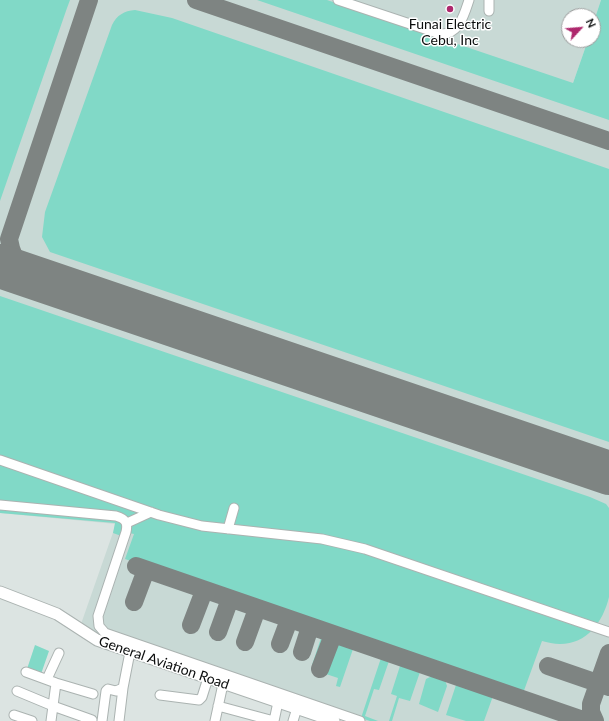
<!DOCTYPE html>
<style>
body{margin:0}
#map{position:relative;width:609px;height:721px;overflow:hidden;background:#dce4e2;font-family:Lato,sans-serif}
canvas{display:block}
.north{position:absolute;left:561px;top:8px;width:40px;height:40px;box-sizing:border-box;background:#fff;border:1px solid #9d9e9e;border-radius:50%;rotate:64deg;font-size:11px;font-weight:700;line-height:16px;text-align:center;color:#0a0c0c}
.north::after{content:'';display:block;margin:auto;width:14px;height:18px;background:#ae286d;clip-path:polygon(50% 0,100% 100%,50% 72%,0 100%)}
</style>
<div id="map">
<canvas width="609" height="721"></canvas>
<div class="north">N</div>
</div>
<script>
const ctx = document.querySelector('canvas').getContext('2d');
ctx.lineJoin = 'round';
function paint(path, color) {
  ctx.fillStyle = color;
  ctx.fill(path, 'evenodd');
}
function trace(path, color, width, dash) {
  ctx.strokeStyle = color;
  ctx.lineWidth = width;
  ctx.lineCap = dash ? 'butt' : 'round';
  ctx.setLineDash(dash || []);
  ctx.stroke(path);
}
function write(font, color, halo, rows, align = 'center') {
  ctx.font = font + ' Lato,sans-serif';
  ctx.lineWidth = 3;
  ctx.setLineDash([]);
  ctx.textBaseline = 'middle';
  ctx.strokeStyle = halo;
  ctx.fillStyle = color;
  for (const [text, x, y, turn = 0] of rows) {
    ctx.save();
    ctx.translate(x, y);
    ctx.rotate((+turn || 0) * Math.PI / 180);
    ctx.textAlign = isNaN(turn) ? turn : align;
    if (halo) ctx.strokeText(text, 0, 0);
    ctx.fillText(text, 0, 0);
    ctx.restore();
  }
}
paint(new Path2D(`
 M0,0h601l-8,24v-8h-24v24h19l-15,43 36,12v626h-260l-248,-85 -20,-12 35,-100 -116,-11z`), '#c8d9d5');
paint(new Path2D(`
 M0,0h70l-3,8 -67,193z
 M257,0h70l246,83 15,-43h5v-16l8,-24h8v120z
 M135,10l37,8 437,151v273l-559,-190 -8,-15 3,-25 67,-187c5,-10 12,-14 23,-15z
 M0,296l590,201 16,7 3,4c0,17 0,35 0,52 0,12 0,26 0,37 -6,25 -22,47 -49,47 -6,0 -13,-2 -18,-3l-20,55 -397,-137 9,-25 -5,-1 -2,5 -14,-5 2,-10 -115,-10z
 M321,638l7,2 -7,20 -9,5z
 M332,642l21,7 -13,38 -4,-1 2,-8 -12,-4v-1l-4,-1z
 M35,645l14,6 -8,23 -14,-5z
 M381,658l8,3 -10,29 -5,-1 -9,27 13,5h-8l-9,-3z
 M400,666l20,6 -10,29 -11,-3 -7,23h-3l8,-25 -6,-2z
 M432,676l13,4 2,6 -9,26 -19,-8 7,-25z
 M456,685l37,11 -9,25h-18l-20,-6z`), '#81d9c7');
trace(new Path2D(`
 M196,0l413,141
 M25,274c-9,-11 -14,-21 -16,-35l80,-239
 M136,566l450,155
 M134,602l12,-32
 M191,625l13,-34
 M218,632l12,-33
 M245,642l12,-33
 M280,644l9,-24
 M302,652l8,-25
 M548,666l61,21
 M320,669l13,-34
 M595,721l-4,-9v-8l18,-51`), '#7e8482', 18);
trace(new Path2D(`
 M0,266l609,207`), '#7e8482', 44);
const minor = new Path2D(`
 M338,0l102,34c19,1 24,-19 29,-34
 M489,11v-11
 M0,460l159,55 43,11 120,13 43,10 244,83
 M0,505l116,11c10,3 12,7 10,16l-28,84 1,10 6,7 255,88
 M127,523l24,-11
 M228,529l6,-21
 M26,672l30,11 37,11
 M47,679l12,-26
 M17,691l36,15 39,14
 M160,695l39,5 3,-3 6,-19
 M218,706l56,15
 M14,715l18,6
 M51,721l5,-38
 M102,721l4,-30 2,-2 8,2 7,-3
 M119,721l4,-33 7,-36
 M215,721l8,-37
 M274,721l4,-19
 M293,721l4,-13`);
const major = new Path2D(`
 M0,592l57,22 40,26 237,81`);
trace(minor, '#abb3b1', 11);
trace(major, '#abb3b1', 13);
trace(minor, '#fff', 9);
trace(major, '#fff', 11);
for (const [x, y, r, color] of [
 [450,9,4,"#ae286d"]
]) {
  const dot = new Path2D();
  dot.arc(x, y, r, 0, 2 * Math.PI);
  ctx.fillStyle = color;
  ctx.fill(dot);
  trace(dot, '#fff', 1.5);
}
write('14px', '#0a0c0c', '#fff', [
 ["Funai Electric",450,24],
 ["Cebu, Inc",450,40]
]);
write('14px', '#0a0c0c', '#fff', [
 ["General Aviation Road",164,663,19]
]);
</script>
